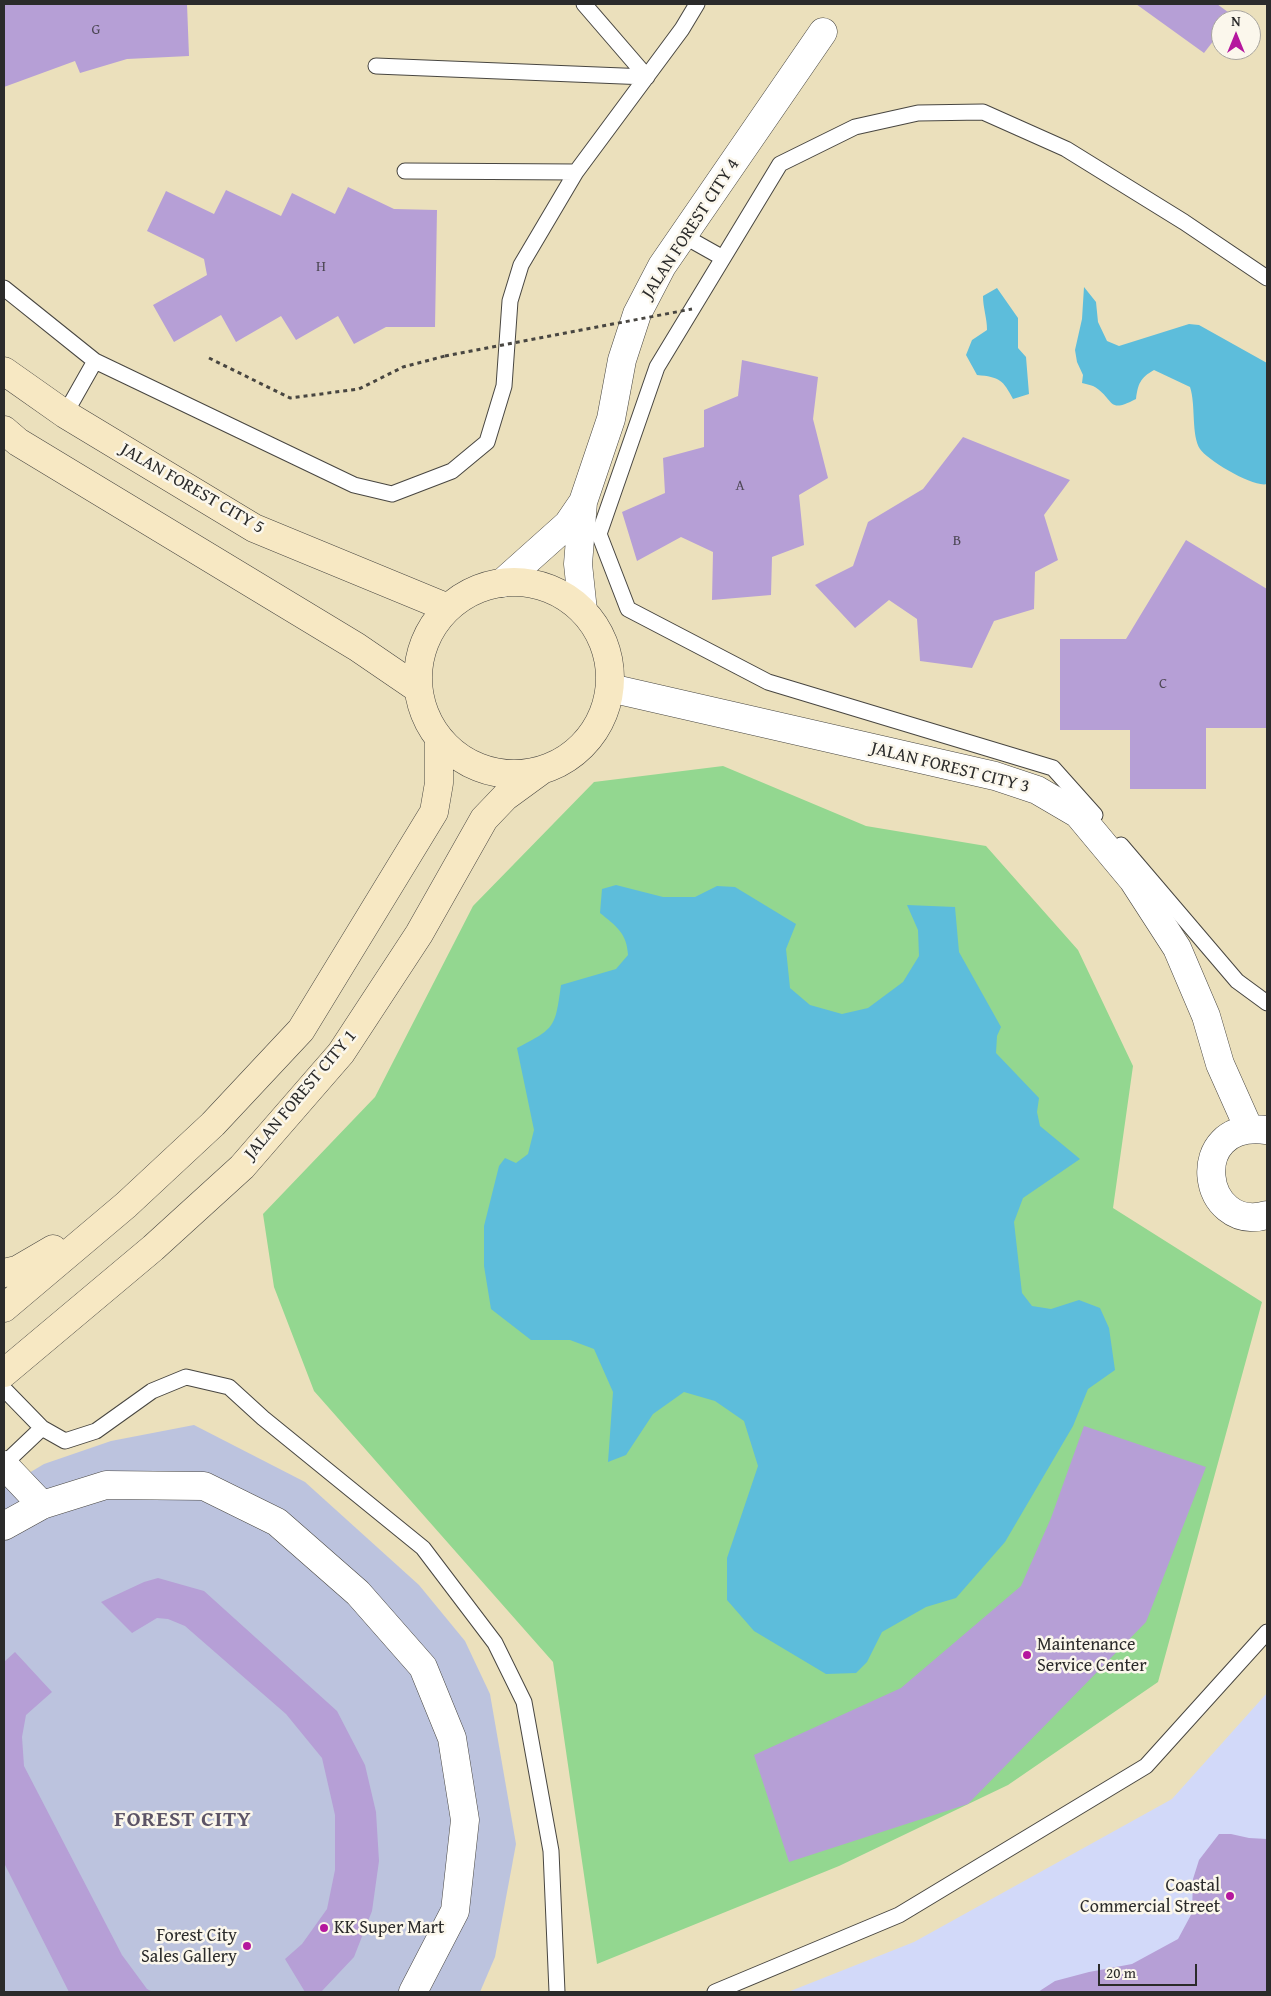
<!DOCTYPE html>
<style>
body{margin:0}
#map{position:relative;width:1271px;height:1996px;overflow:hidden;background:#ebe0bc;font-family:"Gentium Book Plus",serif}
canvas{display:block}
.frame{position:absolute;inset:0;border:5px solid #2b2b2b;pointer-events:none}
.north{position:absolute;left:1211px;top:10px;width:50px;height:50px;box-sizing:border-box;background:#fbf7ec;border:1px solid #a8a59f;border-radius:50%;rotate:0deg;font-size:14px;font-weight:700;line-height:20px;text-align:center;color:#2b2b2b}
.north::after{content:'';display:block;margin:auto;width:18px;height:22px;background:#b5179e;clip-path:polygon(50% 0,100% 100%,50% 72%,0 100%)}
.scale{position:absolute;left:1098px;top:1964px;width:99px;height:22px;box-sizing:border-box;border:2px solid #2b2b2b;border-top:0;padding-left:6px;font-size:15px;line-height:18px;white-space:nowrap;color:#2b2b2b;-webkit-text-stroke:4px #fbf7ec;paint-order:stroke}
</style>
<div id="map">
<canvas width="1271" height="1996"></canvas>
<div class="frame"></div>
<div class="north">N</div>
<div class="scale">20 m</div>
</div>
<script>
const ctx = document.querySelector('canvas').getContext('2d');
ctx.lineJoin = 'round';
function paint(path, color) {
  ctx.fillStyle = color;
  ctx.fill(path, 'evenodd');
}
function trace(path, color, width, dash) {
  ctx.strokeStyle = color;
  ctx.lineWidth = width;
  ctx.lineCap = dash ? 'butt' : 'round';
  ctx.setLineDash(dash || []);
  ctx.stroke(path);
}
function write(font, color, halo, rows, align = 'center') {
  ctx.font = font + ' "Gentium Book Plus",serif';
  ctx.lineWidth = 5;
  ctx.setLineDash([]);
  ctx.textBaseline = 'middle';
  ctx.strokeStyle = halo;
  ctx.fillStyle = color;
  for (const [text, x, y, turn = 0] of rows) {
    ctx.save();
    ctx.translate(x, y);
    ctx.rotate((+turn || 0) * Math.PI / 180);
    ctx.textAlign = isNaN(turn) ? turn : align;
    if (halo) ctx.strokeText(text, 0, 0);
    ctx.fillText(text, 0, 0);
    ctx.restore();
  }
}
paint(new Path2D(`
 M1267,1693v299h-479l126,-50 258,-143z`), '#d2d9f9');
paint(new Path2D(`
 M194,1425l111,57 114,103 46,56 25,53 26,150 -21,113 -15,35h-476v-504l40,-24 67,-23z`), '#bcc3de');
paint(new Path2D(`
 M723,766l143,60 120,20 92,104 55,116 -20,142 149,94 -104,380 -150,103 -169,81 -242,98 -44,-302 -239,-271 -40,-104 -11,-73 112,-117 98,-191 121,-124z`), '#93d790');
paint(new Path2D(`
 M1084,287l12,15 2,20 9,19 12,5 70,-22 10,1 68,38v121c-13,4 -60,-24 -67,-35 -9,-14 -4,-44 -10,-62l-36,-17c-14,8 -16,14 -18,29 -30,16 -21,-1 -43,-13 -3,-1 -7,-2 -11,-3l1,-8 -6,-13 -2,-12 7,-31z
 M997,288l21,30v30l8,9 3,37 -16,5c-10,-19 -13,-22 -36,-24l-11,-20 6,-15 15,-10c0,-12 -4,-22 -4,-34z
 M616,885l47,12h32l22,-11 18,1 61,37 -10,25 4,39 20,17 32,9 26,-6 35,-26 16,-26 -1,-26 -11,-25 48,2 4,45 42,75 -4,9 -1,17 43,45 -2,14 3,14 40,33 -57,39 -9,24 8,71 10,13 19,3 28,-9 21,8 9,20 6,42 -27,19 -15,37 -68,116 -49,56 -30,9 -44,25 -15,30 -11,11 -30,1 -72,-43 -27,-31v-42l31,-92 -14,-45 -29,-20 -31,-9 -31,22 -27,41 -18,7 5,-70 -19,-43 -24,-9h-39l-40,-31 -7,-43v-40l15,-60 6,-8 11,5 12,-9 6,-24 -17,-82c39,-20 38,-21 44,-63l55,-16 12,-14c-1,-22 -12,-29 -28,-42l2,-24z`), '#5dbddb');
paint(new Path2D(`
 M4,4h183l2,52 -62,3 -47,14 -5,-12 -71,26z
 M1136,4h81l15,11 -3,5h-8v11l-17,22z
 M348,187l46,22 43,1 -2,117h-49l-32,17 -16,-28 -42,24 -15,-24 -45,26 -15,-27 -47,27 -21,-37 54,-30 -3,-16 -57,-28 19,-40 48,23 12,-24 55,26 11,-23 43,21z
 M742,360l76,17 -5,42 15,59 -29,17 5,50 -32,12 -1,38 -59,5 1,-48 -32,-15 -44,24 -15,-49 43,-19 -2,-35 41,-11v-37l34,-14z
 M963,437l107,43 -26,35 14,45 -23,12 -1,37 -40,12 -22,47 -52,-7 -3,-42 -28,-19 -34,28 -40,-43 38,-19 15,-44 55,-33z
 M1186,540l81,49v139h-61v61h-76v-59h-70v-91h66z
 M1084,1426l122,41 -60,155 -178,182 -179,58 -35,-107 147,-67 120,-102 30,-68z
 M158,1578l46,13 133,120 28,54 11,47 3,49 -7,50 -18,46 -33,35h-16l-20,-33 17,-15 25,-35 8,-39v-55l-13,-57 -36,-44 -101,-88 -17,-7 -11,-1 -25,15 -31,-31 43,-20z
 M15,1652l37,40 -26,23 -4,22 2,29 98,189 25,34 6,3h-84l-65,-129v-201z
 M1219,1834h12l18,4 18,1v153h-229l17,-11 34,-9 43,-8 46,-25 14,-26 1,-34 6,-19z`), '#b69fd6');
const lane = new Path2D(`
 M584,4l63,73
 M376,66l271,11
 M405,171l171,1
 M682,235l41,23
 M4,288l91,73 259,124 38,9 60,-23 35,-29 17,-56 6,-85 11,-36 55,-93 106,-143 15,-25
 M65,414l30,-53
 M1095,815l-42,-47 -285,-86 -140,-73 -29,-75 58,-167 123,-203 75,-37 63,-14 65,-1 83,37 118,73 83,56
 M1121,845l116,136 30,22
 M4,1389l38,39 23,13 31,-10 56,-40 34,-14 43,10 34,31 160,130 72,95 29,59 27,149 6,141
 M4,1464l38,-36
 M715,1992l184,-77 247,-149 121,-134`);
const street = new Path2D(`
 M502,583l66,-59 15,-22
 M583,611l-5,-47 5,-62 28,-83 11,-59 15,-46 25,-48 161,-234
 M610,688l385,88 42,14 41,24 55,66 44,68 29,68 14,48 29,65
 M1266,1130c-81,-10 -65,104 1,85
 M4,1465l38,40
 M4,1526l38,-21 64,-20 98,1 73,36 81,71 65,74 29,71 13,82 -10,91 -42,81`);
const secondary = new Path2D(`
 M4,371l61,43 189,114 194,80
 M4,430l14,12 339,205 60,41
 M418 678a96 96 0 1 1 192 0a96 96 0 1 1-192 0Z
 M4,1273l13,-3 36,-21
 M4,1308l122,-103 87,-81 88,-94 133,-218 5,-29v-43
 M4,1373l149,-125 89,-81 99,-114 78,-119 65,-115 21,-22 37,-27`);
trace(lane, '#484641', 17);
trace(street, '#484641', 29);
trace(secondary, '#484641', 29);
trace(new Path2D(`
 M209,358l81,40 69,-9 44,-22 42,-11`), '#484641', 3, [4, 4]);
trace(lane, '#fff', 15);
trace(street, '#fff', 28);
trace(secondary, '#f7e8c3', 28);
trace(new Path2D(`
 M445,356l247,-47`), '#484641', 3, [4, 4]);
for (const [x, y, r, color] of [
 [1027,1655,5,"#b5179e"],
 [1230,1896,5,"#b5179e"],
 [324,1928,5,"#b5179e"],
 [247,1946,5,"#b5179e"]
]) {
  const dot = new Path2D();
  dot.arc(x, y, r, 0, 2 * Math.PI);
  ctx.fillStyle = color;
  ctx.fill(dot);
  trace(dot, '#fbf7ec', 2);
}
write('15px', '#4e4856', null, [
 ["G",96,30],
 ["H",321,267],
 ["A",740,486],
 ["B",957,541],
 ["C",1163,684]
]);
write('18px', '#2b2b2b', '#fbf7ec', [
 ["JALAN FOREST CITY 4",691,229,-57],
 ["JALAN FOREST CITY 5",192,489,30],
 ["JALAN FOREST CITY 3",950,768,14],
 ["JALAN FOREST CITY 1",301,1095,-50]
]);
write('18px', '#2b2b2b', '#fbf7ec', [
 ["Maintenance",1037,1645],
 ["Service Center",1037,1666],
 ["Coastal",1220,1886,"right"],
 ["Commercial Street",1220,1907,"right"],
 ["KK Super Mart",334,1928],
 ["Forest City",237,1936,"right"],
 ["Sales Gallery",237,1957,"right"]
], 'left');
ctx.letterSpacing = '1px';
write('bold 22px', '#5c5467', '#fbf7ec', [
 ["FOREST CITY",183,1820]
]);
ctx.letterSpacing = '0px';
</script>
